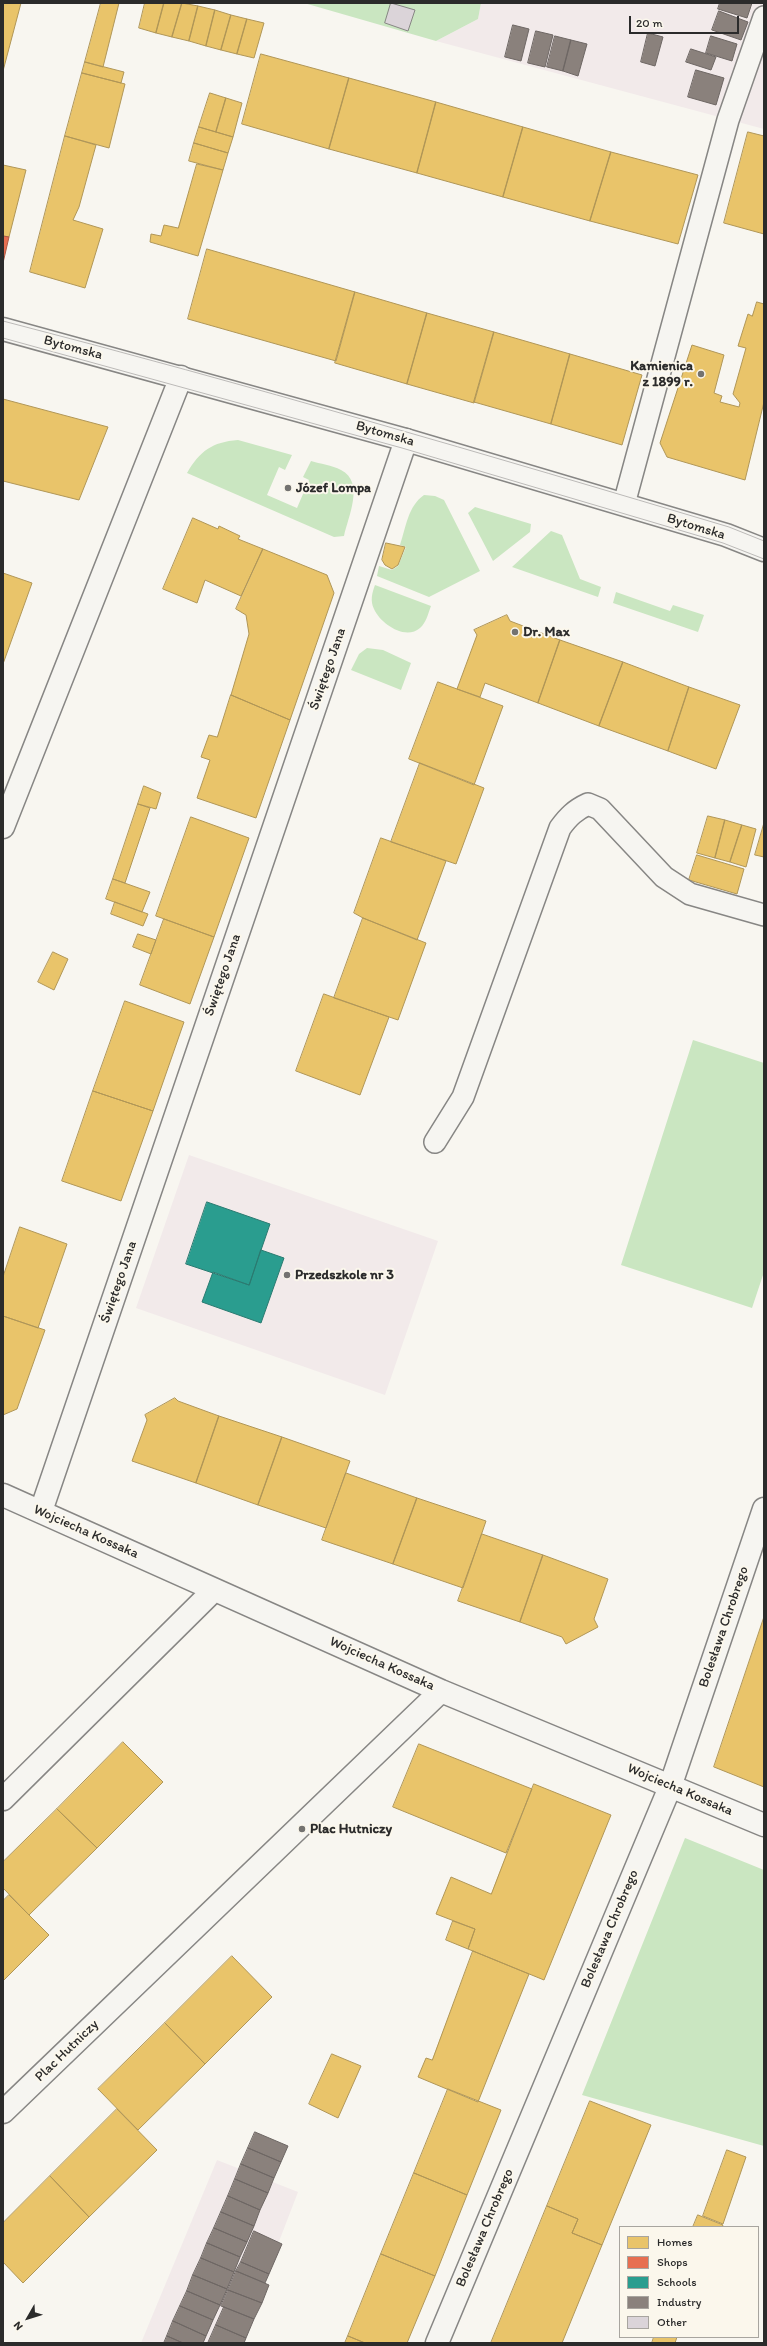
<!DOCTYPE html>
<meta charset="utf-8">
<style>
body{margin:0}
#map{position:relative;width:767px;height:2346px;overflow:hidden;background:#f8f6f0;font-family:Itim,sans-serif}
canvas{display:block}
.frame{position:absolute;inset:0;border:4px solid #2b2b2b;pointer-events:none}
.legend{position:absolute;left:619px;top:2226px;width:140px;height:112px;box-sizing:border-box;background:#fbf7ec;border:1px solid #a8a59f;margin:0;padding:5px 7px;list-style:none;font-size:12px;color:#2b2b2b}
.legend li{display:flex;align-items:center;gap:8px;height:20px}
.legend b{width:20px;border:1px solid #a8a59f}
.north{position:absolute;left:8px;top:2298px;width:40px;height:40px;-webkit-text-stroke:3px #fbf7ec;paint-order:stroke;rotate:231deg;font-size:11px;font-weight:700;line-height:16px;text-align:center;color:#2b2b2b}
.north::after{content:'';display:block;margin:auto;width:14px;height:18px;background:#2b2b2b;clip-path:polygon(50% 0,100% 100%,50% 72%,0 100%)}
.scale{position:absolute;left:629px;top:16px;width:110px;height:18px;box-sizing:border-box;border:2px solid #2b2b2b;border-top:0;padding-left:5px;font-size:12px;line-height:14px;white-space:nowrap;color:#2b2b2b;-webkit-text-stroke:3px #fbf7ec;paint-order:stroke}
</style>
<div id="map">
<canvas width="767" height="2346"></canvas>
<div class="frame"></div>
<ul class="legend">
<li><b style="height:11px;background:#e9c46a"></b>Homes</li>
<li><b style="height:11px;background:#e76f51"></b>Shops</li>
<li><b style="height:11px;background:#2a9d8f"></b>Schools</li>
<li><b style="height:11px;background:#8a817c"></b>Industry</li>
<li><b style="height:11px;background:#dbd4d9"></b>Other</li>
</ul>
<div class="north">N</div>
<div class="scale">20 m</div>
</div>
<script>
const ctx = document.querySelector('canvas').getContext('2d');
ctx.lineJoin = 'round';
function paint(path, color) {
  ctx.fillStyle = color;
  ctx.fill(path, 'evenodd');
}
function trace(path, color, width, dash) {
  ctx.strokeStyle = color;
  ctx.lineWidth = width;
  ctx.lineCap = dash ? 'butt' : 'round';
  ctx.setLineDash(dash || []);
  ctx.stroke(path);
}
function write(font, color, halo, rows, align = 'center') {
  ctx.font = font + ' Itim,sans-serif';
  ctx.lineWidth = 4;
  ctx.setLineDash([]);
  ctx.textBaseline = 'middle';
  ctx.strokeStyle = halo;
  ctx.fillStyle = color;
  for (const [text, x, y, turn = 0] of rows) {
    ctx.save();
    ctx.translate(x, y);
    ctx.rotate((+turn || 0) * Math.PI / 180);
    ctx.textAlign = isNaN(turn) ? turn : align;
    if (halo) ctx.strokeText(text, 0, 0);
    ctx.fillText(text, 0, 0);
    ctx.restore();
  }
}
paint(new Path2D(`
 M481,3h283v126l-328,-88 42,-22z
 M189,1155l249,86 -53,154 -249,-87z
 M217,2160l81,32 -58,151h-99z`), '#f2eaea');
paint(new Path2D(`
 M304,3h177l-3,16 -42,22z
 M238,440l54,15 -7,15 -6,-3 -12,28 30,13 12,-28 -6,-3 8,-16c9,3 21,4 30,9 24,12 7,47 3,66l-10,1 -147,-64c13,-22 25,-31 51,-33z
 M424,495l11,1 9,4 36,71 -51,26 -52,-21 2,-10 13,4 6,-4 8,-19 -6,-2c6,-18 8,-39 24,-50z
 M475,507l56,17 -1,8 -37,29 -25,-48z
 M551,531l11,4 18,44 21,8 -3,10 -86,-30z
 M375,585l56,21c-3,8 -5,17 -11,22 -15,13 -40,-5 -46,-19 -4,-8 -2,-16 1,-24z
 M616,592l54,19 3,-6 31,10 -6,17 -85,-29z
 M367,648l16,2 28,13 -10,27 -50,-20 8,-16z
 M693,1040l71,23v209l-12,36 -131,-43z
 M685,1838l79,32v276l-182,-51z`), '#cae6c1');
const homes = new Path2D(`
 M3,3h18l-18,68z
 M101,3h18l-16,64 -18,-5z
 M145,3h19l-8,30 -17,-5z
 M164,3h18l-10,34 -16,-4z
 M182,3l16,3 -9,35 -17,-4z
 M198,6l17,4 -9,36 -17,-5z
 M215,10l16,5 -10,35 -15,-4z
 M231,15l16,4 -10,35 -16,-4z
 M247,19l17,4 -10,35 -17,-4z
 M261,54l88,24 -20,71 -87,-25z
 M85,62l39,10 -3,11 -39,-10z
 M82,73l43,11 -16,64 -44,-12z
 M349,78l87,24 -19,71 -88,-24z
 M210,93l16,5 -10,34 -17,-5z
 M226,98l16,5 -9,34 -17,-5z
 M436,102l87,25 -20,70 -86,-24z
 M199,127l34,10 -5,16 -34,-10z
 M523,127l88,25 -21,69 -87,-24z
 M748,132l16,4v98l-40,-11z
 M65,136l31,9 -17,62 -6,13 30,9 -18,59 -55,-16z
 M194,143l34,10 -5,17 -34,-9z
 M611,152l87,23 -20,69 -88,-23z
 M197,164l26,6 -25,86 -48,-14 1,-8 10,2 3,-11 14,3z
 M3,165l23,5 -17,67 -6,-1z
 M207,249l148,43 -19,69 -148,-42z
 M355,292l72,21 -20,71 -72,-21z
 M757,302l7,2v98l-19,78 -78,-23 -7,-14 32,-98 32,10 -10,38 8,3 -2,6 19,5 1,-4 -7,-9 13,-46 -8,-2 10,-32 4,2z
 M427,313l67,19 -20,71 -67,-19z
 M494,332l76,22 -19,70 -77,-22z
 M570,354l72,21 -20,70 -71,-21z
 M3,399l105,28 -29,73 -76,-19z
 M193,518l25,11 1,-3 21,10 -2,3 25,10 -22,47 -36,-16 -8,23 -34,-14z
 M386,543l19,4 -7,18 -6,4 -7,-4 -3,-5z
 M263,549l64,26 7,18 -44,127 -59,-25 18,-61 -3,-19 -10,-6z
 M3,573l29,10 -29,81z
 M507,615l3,6 50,19 -22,63 -53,-20 -5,14 -23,-8 20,-54 -3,-5z
 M560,640l63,22 -24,64 -61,-23z
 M623,662l66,25 -21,64 -69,-25z
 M438,682l65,24 -29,79 -65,-26z
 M689,687l51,18 -24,64 -48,-18z
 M231,695l59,25 -34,98 -59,-20 13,-38 -9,-3 8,-22 8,2z
 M420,763l64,25 -28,76 -65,-22z
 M144,786l17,7 -5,16 -18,-5z
 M138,804l12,4 -25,75 -12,-4z
 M708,816l17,4 -10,38 -18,-5z
 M191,817l58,21 -35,99 -58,-21z
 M725,820l17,5 -12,37 -15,-4z
 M764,823v34l-9,-2z
 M742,825l14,4 -10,38 -16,-5z
 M381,838l65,23 -29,79 -54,-22 -9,-5z
 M697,855l47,14 -7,25 -48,-14z
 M113,879l37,13 -8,20 -36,-13z
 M115,902l33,12 -5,12 -32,-12z
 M363,918l63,25 -28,77 -64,-22z
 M164,919l50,18 -24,67 -50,-19z
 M138,934l18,6 -5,14 -18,-7z
 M53,952l15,7 -14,31 -16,-8z
 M324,994l65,23 -29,78 -64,-24z
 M125,1001l59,21 -31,89 -60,-20z
 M93,1091l60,20 -32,90 -59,-20z
 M20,1227l47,17 -29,84 -35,-12v-39z
 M3,1316l42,14 -28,79 -14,6z
 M175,1398l3,3 41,15 -23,67 -64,-22 15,-41 -2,-5z
 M219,1416l63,21 -24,68 -62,-22z
 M282,1437l68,24 -24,67 -68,-23z
 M346,1473l71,25 -24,66 -71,-24z
 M417,1498l69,23 -23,67 -70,-24z
 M482,1534l61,21 -23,67 -62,-21z
 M543,1555l65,24 -14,40 4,8 -32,17 -4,-7 -42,-15z
 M764,1617v170l-50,-20z
 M123,1742l40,40 -66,66 -40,-39z
 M419,1744l113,45 -26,64 -113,-46z
 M534,1784l77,31 -67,165 -76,-31 7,-20 -39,-15 15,-37 40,17z
 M57,1809l40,39 -68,67 -26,-27v-26z
 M9,1895l40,40 -46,46v-80z
 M453,1921l22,8 -7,20 -22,-9z
 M473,1951l56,23 -51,128 -60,-25 8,-19 6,2z
 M232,1956l40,41 -67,67 -40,-41z
 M165,2023l40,41 -67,66 -40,-41z
 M332,2054l29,12 -23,52 -29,-14z
 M448,2089l53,21 -34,85 -53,-22z
 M590,2101l61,24 -49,120 -30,-12 6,-14 -31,-13z
 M117,2109l40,41 -68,67 -39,-41z
 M727,2150l19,7 -23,67 -20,-8z
 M414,2173l53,22 -32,81 -54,-22z
 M50,2176l39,41 -66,66 -20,-21v-39z
 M547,2206l31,13 -6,14 30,12 -40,98h-71z
 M698,2215l25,10 -1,2h-29z
 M381,2254l54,22 -28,67h-42l-17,-7z
 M348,2336l17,7h-20z
 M654,2337h23l-2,6h-23z`);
paint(homes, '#e9c46a');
trace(homes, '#b09657', 1);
const shops = new Path2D(`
 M3,236l6,1 -6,26z`);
paint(shops, '#e76f51');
trace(shops, '#af5b46', 1);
const schools = new Path2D(`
 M207,1202l63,22 -21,61 -63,-21z
 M261,1250l23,8 -23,65 -59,-21 11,-30 36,13z`);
paint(schools, '#2a9d8f');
trace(schools, '#2a7b71', 1);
const industry = new Path2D(`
 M720,3h32l-5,15 -29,-9z
 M719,11l29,11 -7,18 -29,-10z
 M513,25l16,4 -8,32 -16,-4z
 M536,31l17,4 -8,32 -17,-4z
 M648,33l15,4 -8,29 -14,-4z
 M555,36l16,4 -8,31 -16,-4z
 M711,36l26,8 -5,17 -26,-8z
 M571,40l16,4 -9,32 -15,-5z
 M691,49l25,8 -5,13 -25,-8z
 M696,70l28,8 -8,27 -28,-8z
 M255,2132l33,14 -7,16 -33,-14z
 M248,2148l33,14 -7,16 -33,-14z
 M241,2164l33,14 -6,15 -33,-14z
 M235,2179l33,14 -8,17 -32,-14z
 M228,2196l32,14 -6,16 -33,-14z
 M221,2212l33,14 -7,16 -33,-14z
 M214,2228l33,14 -7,15 -33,-14z
 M254,2231l28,13 -13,30 -28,-12z
 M207,2243l33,14 -6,15 -33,-14z
 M201,2258l33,14 -7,17 -34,-14z
 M241,2262l28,12 -4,9 -29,-12z
 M236,2271l33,14 -7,18 -34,-13z
 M193,2275l34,14 -7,16 -33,-14z
 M228,2290l34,13 -8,16 -33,-13z
 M187,2291l33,14 -7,15 -33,-14z
 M180,2306l33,14 -7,16 -33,-15z
 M224,2307l30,12 -8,19 -30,-13z
 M173,2321l33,15 -3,7h-20l-16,-7z
 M216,2325l30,13 -2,5h-36z
 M167,2336l16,7h-19z`);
paint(industry, '#8a817c');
trace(industry, '#6e6764', 1);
const building = new Path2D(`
 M391,3l24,7 -7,21 -23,-8z`);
paint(building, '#dbd4d9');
trace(building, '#878684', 1);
const service = new Path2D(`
 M624,504l104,-384 36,-103
 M435,1142l28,-45 97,-269c8,-11 15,-18 28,-24l12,5 64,68 26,17 74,21`);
const minor = new Path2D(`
 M3,827l178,-450
 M3,1495l438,196 323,134
 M41,1511l365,-1071
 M3,1799l211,-209
 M3,2112l438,-421
 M437,2343l233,-556 94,-278`);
const tertiary = new Path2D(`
 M3,329l403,111 320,95 38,15`);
trace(service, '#878684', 24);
trace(minor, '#878684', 25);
trace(tertiary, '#878684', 25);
trace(service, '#f6f5f1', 21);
trace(minor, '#f6f5f1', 22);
trace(tertiary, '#f6f5f1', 22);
trace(new Path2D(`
 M3,321c244,63 485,134 726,206l35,14
 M3,338l399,110 321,95 41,16`), '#bcbab8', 1);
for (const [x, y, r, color] of [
 [701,374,4,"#737270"],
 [288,488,4,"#737270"],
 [515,632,4,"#737270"],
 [287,1275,4,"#737270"],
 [302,1829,4,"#737270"]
]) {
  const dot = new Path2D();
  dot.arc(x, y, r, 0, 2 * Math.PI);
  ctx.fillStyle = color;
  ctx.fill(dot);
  trace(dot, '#fbf7ec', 1.5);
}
write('14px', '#2b2b2b', '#fbf7ec', [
 ["Bytomska",73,348,15],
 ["Bytomska",385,434,16],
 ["Bytomska",696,527,17],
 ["Świętego Jana",328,669,-71],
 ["Świętego Jana",223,975,-71],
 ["Świętego Jana",119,1282,-71],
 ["Wojciecha Kossaka",86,1532,24],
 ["Bolesława Chrobrego",724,1627,-71],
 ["Wojciecha Kossaka",382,1664,24],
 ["Wojciecha Kossaka",680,1790,23],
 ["Bolesława Chrobrego",610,1929,-67],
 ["Plac Hutniczy",67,2051,-44],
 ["Bolesława Chrobrego",485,2228,-67]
]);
write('bold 14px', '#2b2b2b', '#fbf7ec', [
 ["Kamienica",693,366,"right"],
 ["z 1899 r.",693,382,"right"],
 ["Józef Lompa",296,488],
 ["Dr. Max",523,632],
 ["Przedszkole nr 3",295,1275],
 ["Plac Hutniczy",310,1829]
], 'left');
</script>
